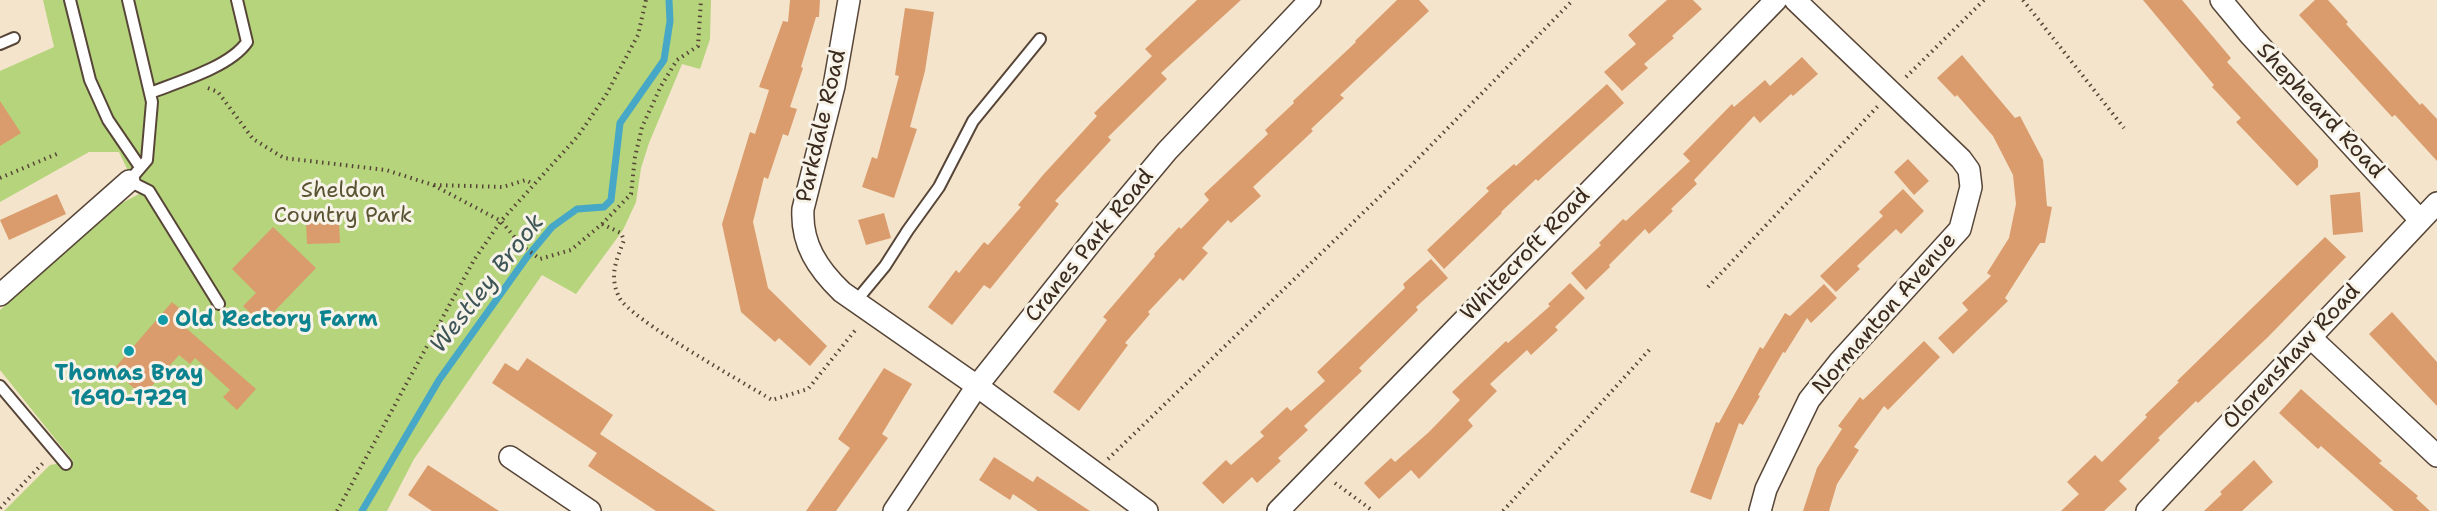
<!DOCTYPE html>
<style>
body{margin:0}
canvas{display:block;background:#f3e4cb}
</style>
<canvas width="2437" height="511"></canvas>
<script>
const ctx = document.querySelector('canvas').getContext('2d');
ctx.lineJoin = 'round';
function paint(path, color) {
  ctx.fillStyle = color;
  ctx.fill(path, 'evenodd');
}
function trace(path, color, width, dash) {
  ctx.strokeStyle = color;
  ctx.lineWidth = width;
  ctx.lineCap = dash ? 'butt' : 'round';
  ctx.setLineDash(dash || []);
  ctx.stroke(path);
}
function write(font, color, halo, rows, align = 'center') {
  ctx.font = font + ' "Shantell Sans",sans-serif';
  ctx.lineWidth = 6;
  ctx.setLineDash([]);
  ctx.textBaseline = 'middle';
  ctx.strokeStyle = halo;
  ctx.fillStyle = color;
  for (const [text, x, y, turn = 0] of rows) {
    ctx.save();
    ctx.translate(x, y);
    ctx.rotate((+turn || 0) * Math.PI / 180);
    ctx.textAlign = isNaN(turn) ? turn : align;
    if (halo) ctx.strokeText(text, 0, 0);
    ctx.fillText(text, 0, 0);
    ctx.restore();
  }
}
paint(new Path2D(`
 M43,0h668l-1,39 -10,30 -18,-5 -33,79 -8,25 -5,34 -13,28 -47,64 -34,-19 -128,184 -27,52h-383l46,-46 23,-4 -73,-91v-60l120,-106 19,-10 -20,-42h-30l-89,50v-131l54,-24z`), '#b5d47b');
trace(new Path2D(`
 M362,511l77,-131 88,-123 25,-30 25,-18 27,-2 7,-7 9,-77 44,-63 6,-39 -1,-21`), '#46a8c6', 7);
paint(new Path2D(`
 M790,0h30l-1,17h-3l-15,50 2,1 -13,39 7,2 -9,27 -5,-2 -15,45 -4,-2 -11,45 15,66 59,58 -17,20 -31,-28 -4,4 -34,-30 -19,-88 28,-92 5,2 14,-44 -10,-3 24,-66 5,1z
 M1197,0h44l-80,73 6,6 -59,58 3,3 -56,61 4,3 -69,85 -6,-4 -32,40 -24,-18 28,-37 3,3 25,-31 4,3 33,-38 -3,-2 25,-30 54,-59 -3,-3 58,-57 -7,-7z
 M1397,0h22l10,11 -89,84 4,3 -33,31 2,2 -60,56 8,9 -30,27 -3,-3 -26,28 6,5 -25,28 -3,-3 -32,34 2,2 -25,29 3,2 -49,66 -26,-19 54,-72 -4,-3 52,-61 -1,-2 25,-27 2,2 28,-29 -5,-6 64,-60 -3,-4 29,-27 -1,-2 63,-59 -1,-1z
 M1667,0h26l9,9 -30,27 2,2 -30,26 4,4 -26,23 -18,-19 32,-28 -8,-9z
 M2143,0h39l49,58 -4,4 91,98v7l-21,19 -61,-64 5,-4 -29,-31 2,-2z
 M2315,0h13l20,22 -2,2 74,81 2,-2 15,16v42l-42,-46 -3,2 -93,-102z
 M905,8l29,4 -9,59 -15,56 7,2 -23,69 -32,-11 10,-30 5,2 22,-83 -4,-1z
 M1962,55l53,63 5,-2 23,44 4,46 5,1 -7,36h-5l-35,55 3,3 -55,53 -15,-16 30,-28 -6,-7 29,-27 -4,-3 22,-35 7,-34 -3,-29 -20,-39 -36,-41 -2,2 -18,-19z
 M1802,57l16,17 -25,22 -2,-2 -31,29 -6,-7 -60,64 3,4 -26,25 2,2 -24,23 -4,-5 -36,36 1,2 -24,23 -15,-17 30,-28 -2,-2 24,-24 3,2 64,-60 -7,-7 49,-50 2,3 31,-27 5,6z
 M1607,84l17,19 -86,78 -2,-2 -35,33 1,1 -58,56 -17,-19 62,-59 -3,-3 28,-24 2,2z
 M0,101l21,32 -21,13z
 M1908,159l21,22 -15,14 -20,-23z
 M1903,189l21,22 -23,23 -5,-5 -39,37 3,3 -24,23 -16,-16 63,-60 -4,-4z
 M2360,192l3,40 -30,3 -3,-40z
 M57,194l9,20 -57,26 -9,-20z
 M884,213l7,25 -25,7 -8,-25z
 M339,222l1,21 -33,1 -1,-21z
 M273,227l43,41 -54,56 -19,-18 13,-13 -24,-24z
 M2325,237l21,20 -78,80 -70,66 -2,-2 -38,37 2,2 -41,41 8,8 -23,22h-43l18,-17 -12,-12 28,-27 7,7 45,-45 -2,-2 34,-33 -2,-1z
 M1431,259l17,19 -32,29 2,3 -59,58 3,3 -58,55 4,4 -30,28 3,3 -24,22 -5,-6 -29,27 -21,-21 24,-23 5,5 33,-29 -4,-4 27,-25 4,4 34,-30 -8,-9 88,-84 -2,-4z
 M1570,283l15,15 -30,29 3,3 -27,25 -4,-5 -37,34 7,7 -29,29 5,6 -54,53 -8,-9 -32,29 -15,-16 27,-25 4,4 34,-30 31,-32 -8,-8 54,-51 2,2 42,-37 -2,-2z
 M1824,284l13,14 -26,25 -4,-5 -22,35 -2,-1 -25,43 2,1 -17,29 -4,-2 -28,77 -21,-8 26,-70 3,1 41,-76 3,2 22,-36 5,3z
 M172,302l13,11 -7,8 78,68 -19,21 -14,-13 7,-7 -35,-32 -5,6 -11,-9 -36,41 -30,-26z
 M2392,312l45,50v44l-68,-72z
 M1924,341l16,16 -52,53 -4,-4 -30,41 5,3 -22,34 -8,27h-26l14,-43 25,-39 -4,-3 22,-29 3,3z
 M527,358l86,57 -13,19 116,77h-60l-68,-45 9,-13 -105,-70 13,-20 13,8z
 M884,368l28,16 -30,50 6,4 -52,73h-30l44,-63 -12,-9z
 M2301,389l81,72 -3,2 39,33 -2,2 14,13h-36l-73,-65 -3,3 -39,-36z
 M994,457l39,25 4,-6 53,35h-52l-25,-17 -3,6 -31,-20z
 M2254,460l19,22 -31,29h-38l18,-17 -2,-2z
 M428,465l71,46h-67l-24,-16z`), '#db9c6d');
const lane = new Path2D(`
 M70,0l20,80 18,40 32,47
 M128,0l24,102 -5,58 -18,21 20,10 70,113
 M0,44l14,-6
 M150,93c28,-11 80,-26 97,-51l-10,-42
 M856,301l29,-35 23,-36 31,-43 34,-66 67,-82
 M0,386l66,78`);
const street = new Path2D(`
 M849,0l-15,86 -31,123c-2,35 15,60 39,83l135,94 170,125
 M2221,0l30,36 169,184
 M0,295l129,-114
 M2311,338l126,118
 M510,457l80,54
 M894,511l83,-125 124,-156 66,-79 143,-151
 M1278,511l498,-511
 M1760,511l6,-22 43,-89 31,-39 120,-132 11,-42 -2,-17 -8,-11 -166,-159
 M2147,511l290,-308`);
trace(lane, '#574638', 14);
trace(street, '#574638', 24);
trace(new Path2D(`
 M2023,0l101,128
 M1906,77l78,-77
 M208,88l10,4 35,47 31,19 102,12 47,15 68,36 21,25 18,13 31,-9 31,-26 29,-30 4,-37 7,-30 19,-41 16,-26 21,-14 3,-46
 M0,178l59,-25
 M434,185l69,2 23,-7 7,4
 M602,224l19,9 3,7c-8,21 -15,36 -5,57 9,21 127,87 153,103l36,-11 49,-61
 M1708,287l170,-181
 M1108,459l290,-280 175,-179
 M1335,483l38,28
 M0,508l44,-46
 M337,511l137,-251 27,-39 77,-85 28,-41 32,-60 8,-35
 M1503,511l148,-163`), '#574638', 4, [1.5, 4.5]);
trace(lane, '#fff', 10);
trace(street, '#fff', 21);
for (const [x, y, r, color] of [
 [163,320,6,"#0f9aa8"],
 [129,351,6,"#0f9aa8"]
]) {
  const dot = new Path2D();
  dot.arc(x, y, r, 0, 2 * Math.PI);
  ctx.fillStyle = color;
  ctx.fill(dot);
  trace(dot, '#f7f3e8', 2);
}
write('22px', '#3b2a1e', '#f7f3e8', [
 ["Shepheard Road",2320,111,47],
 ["Parkdale Road",822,126,-77],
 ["Cranes Park Road",1090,246,-51],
 ["Whitecroft Road",1526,255,-46],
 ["Normanton Avenue",1885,314,-49],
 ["Olorenshaw Road",2292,357,-47]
]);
write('22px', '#5a5435', '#f7f3e8', [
 ["Sheldon",343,191],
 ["Country Park",343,216]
]);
write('bold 22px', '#0d838f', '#f7f3e8', [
 ["Old Rectory Farm",175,320],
 ["Thomas Bray",129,374,"center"],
 ["1690-1729",129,399,"center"]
], 'left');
write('italic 24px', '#3f5659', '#f7f3e8', [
 ["Westley Brook",488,284,-52]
]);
</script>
